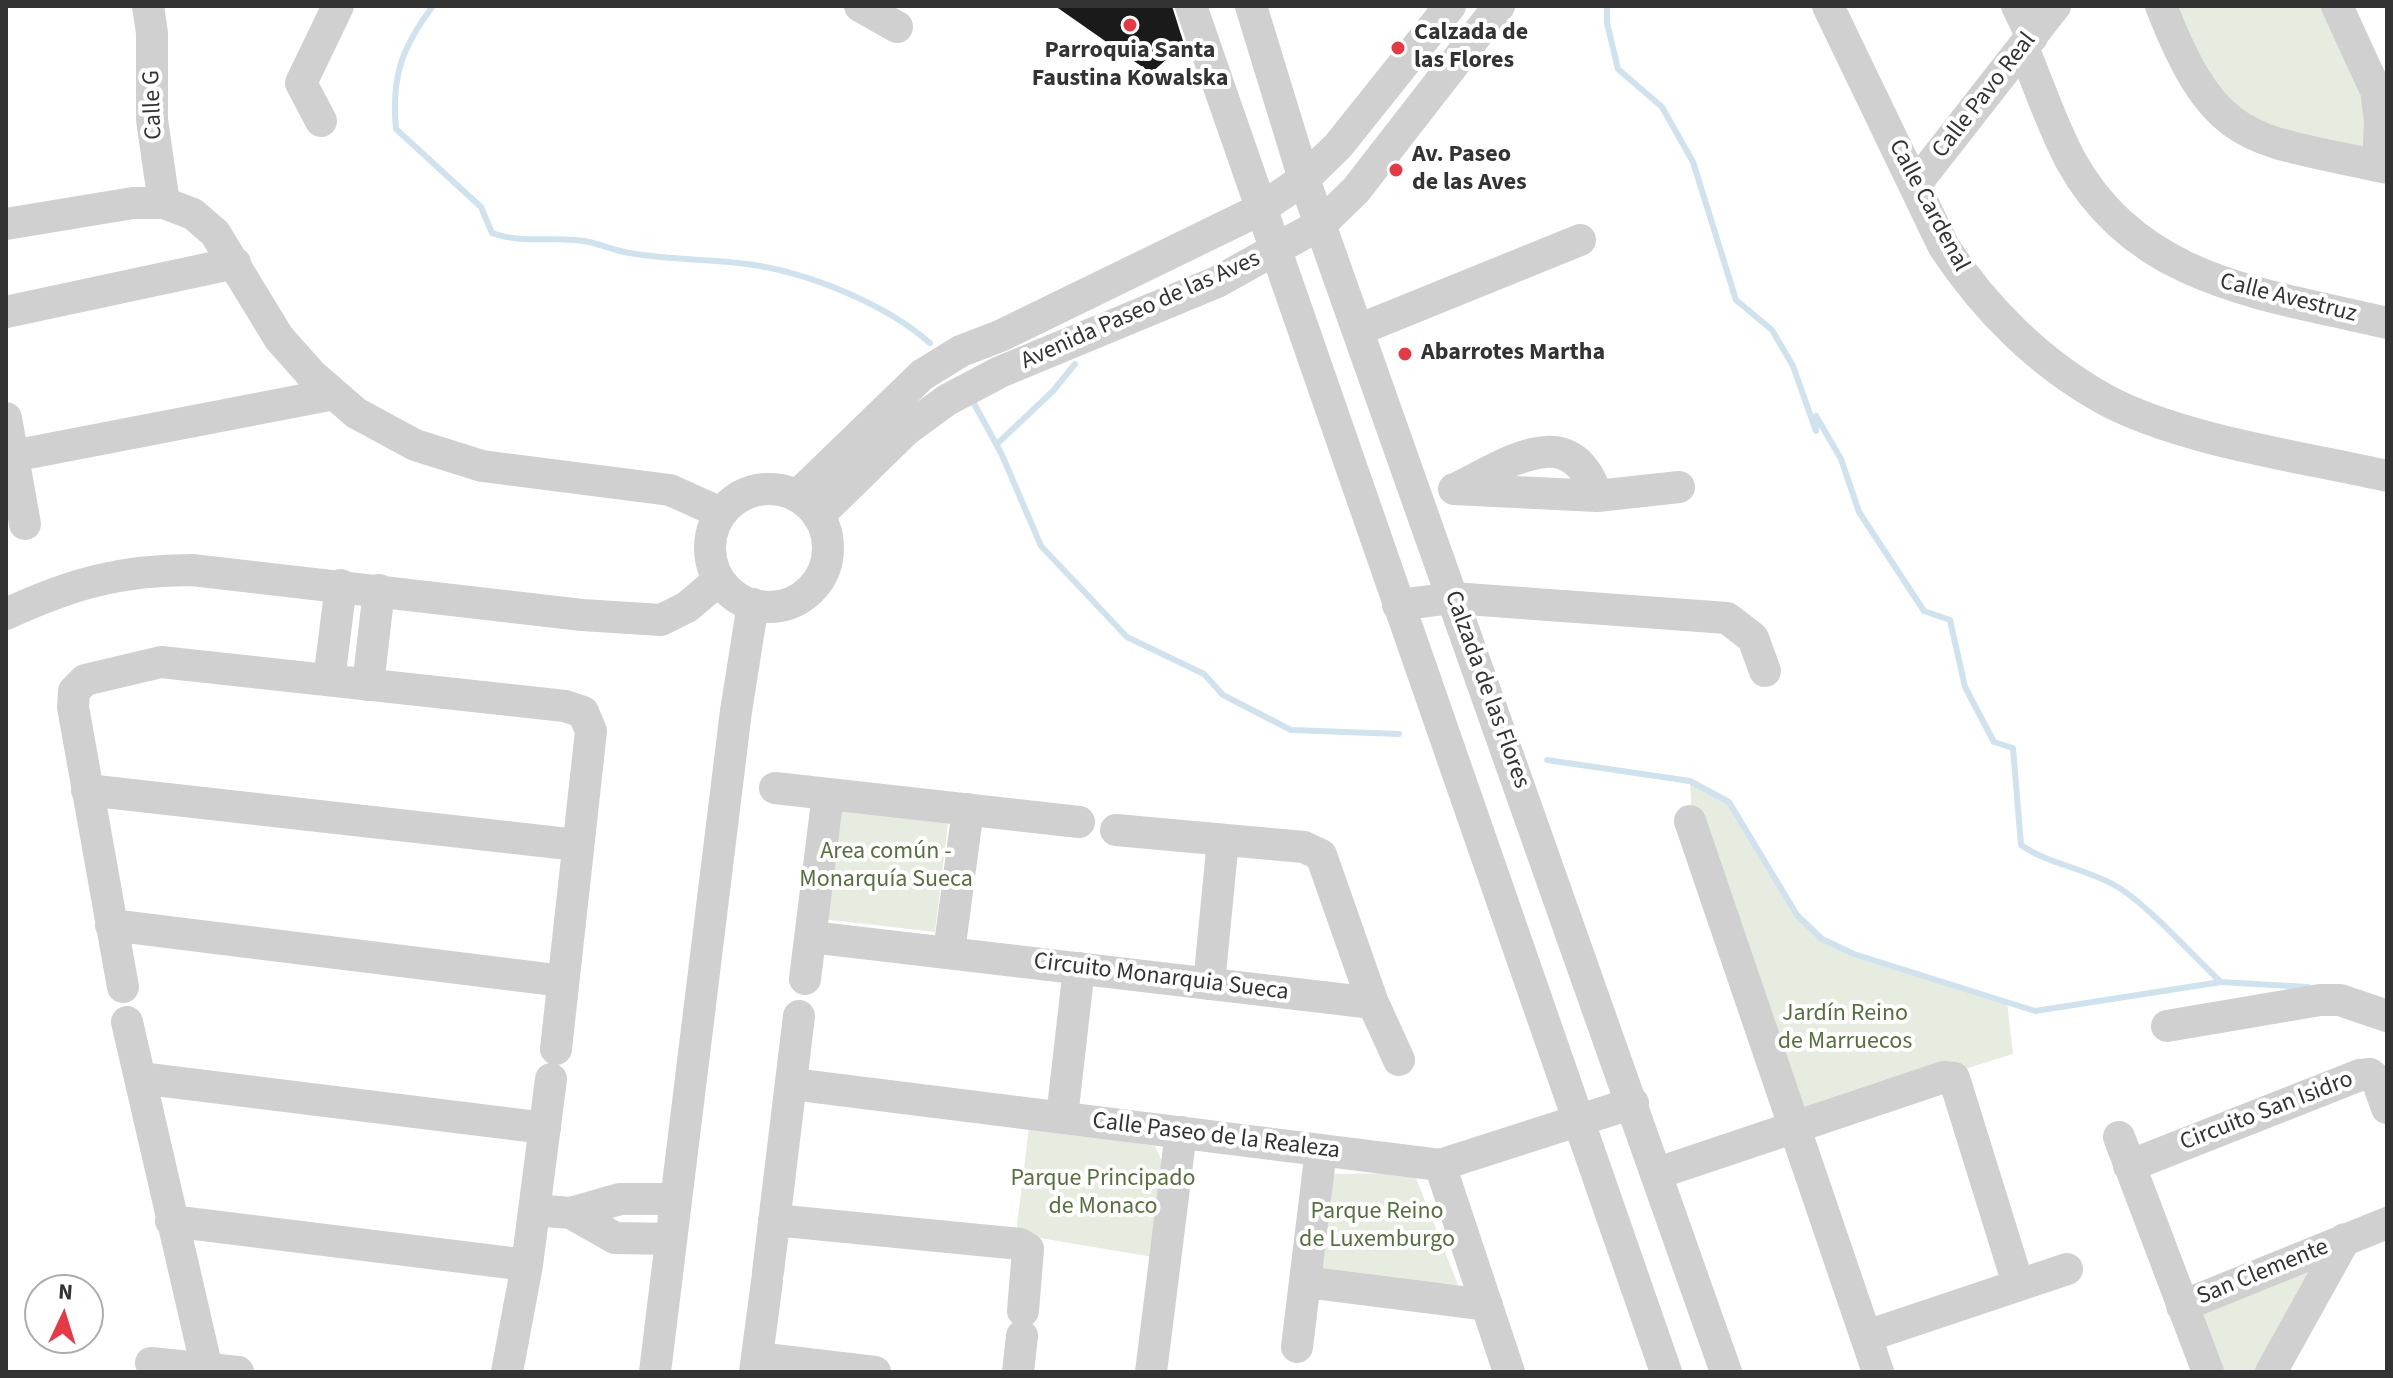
<!DOCTYPE html>
<meta charset="utf-8">
<style>
body{margin:0}
#map{position:relative;width:2393px;height:1378px;overflow:hidden;background:#fff;font-family:"Source Sans 3",sans-serif}
canvas{display:block}
.frame{position:absolute;inset:0;border:8px solid #333;pointer-events:none}
.north{position:absolute;left:24px;top:1274px;width:80px;height:80px;box-sizing:border-box;background:#fff;border:2px solid #adadad;border-radius:50%;rotate:4deg;font-size:22px;font-weight:700;line-height:32px;text-align:center;color:#333}
.north::after{content:'';display:block;margin:auto;width:28px;height:36px;background:#e63946;clip-path:polygon(50% 0,100% 100%,50% 72%,0 100%)}
</style>
<div id="map">
<canvas width="2393" height="1378"></canvas>
<div class="frame"></div>
<div class="north">N</div>
</div>
<script>
const ctx = document.querySelector('canvas').getContext('2d');
ctx.lineJoin = 'round';
function paint(path, color) {
  ctx.fillStyle = color;
  ctx.fill(path, 'evenodd');
}
function trace(path, color, width, dash) {
  ctx.strokeStyle = color;
  ctx.lineWidth = width;
  ctx.lineCap = dash ? 'butt' : 'round';
  ctx.setLineDash(dash || []);
  ctx.stroke(path);
}
function write(font, color, halo, rows, align = 'center') {
  ctx.font = font + ' "Source Sans 3",sans-serif';
  ctx.lineWidth = 8;
  ctx.setLineDash([]);
  ctx.textBaseline = 'middle';
  ctx.strokeStyle = halo;
  ctx.fillStyle = color;
  for (const [text, x, y, turn = 0] of rows) {
    ctx.save();
    ctx.translate(x, y);
    ctx.rotate((+turn || 0) * Math.PI / 180);
    ctx.textAlign = isNaN(turn) ? turn : align;
    if (halo) ctx.strokeText(text, 0, 0);
    ctx.fillText(text, 0, 0);
    ctx.restore();
  }
}
paint(new Path2D(`
 M2163,6h168l37,114 3,41 -143,-53z
 M1690,781l39,21 68,113 25,24 32,15 153,48 6,52 -215,67 -106,-300z
 M837,802l112,13 -14,117 -113,-13z
 M1029,1127l126,19 10,23 -6,89 -143,-24z
 M1414,1173l44,112 -140,-10 8,-101z
 M2325,1256l-67,116h-40l-25,-61z`), '#e6ecdf');
trace(new Path2D(`
 M433,6c-31,41 -42,71 -37,123l85,78 11,26c32,12 65,2 97,9 14,3 27,9 41,11 39,7 78,6 117,11 60,8 137,39 183,79
 M1607,6v17l11,46 44,38 31,55 43,138 36,30 21,36 23,65v-15l25,43 18,53 65,99 26,9 15,67 29,55 19,6 8,97c29,20 64,23 95,41 30,17 77,70 105,96
 M971,398l31,57 39,91 86,91 77,37 19,21 68,35 108,4
 M997,444l56,-53 22,-27
 M1547,760l143,21 39,21 68,113 25,24 32,15 181,57 186,-29 87,5`), '#cfe2ee', 6);
paint(new Path2D(`
 M1055,6h117l12,38 -33,29z`), '#1a1a1a');
trace(new Path2D(`
 M148,6l4,27v87l12,83
 M860,6l37,21
 M1191,6l475,1366
 M1251,6l53,173 422,1193
 M1828,6l116,241c41,62 96,117 162,153 74,40 197,57 281,76
 M2017,6l15,31
 M2161,6c56,143 89,131 226,162
 M2337,6l39,85 4,30 -2,45
 M2023,48c16,37 29,78 48,113 67,122 195,133 316,162
 M321,121l-20,-38 37,-77
 M1915,185l140,-179
 M6,224l127,-21h31l29,11 22,19 64,105 32,36 45,39 59,32 67,21 188,24 51,23
 M6,312l229,-49
 M1358,330l222,-90
 M6,418l19,106
 M13,456l321,-62
 M1459,487c51,-25 112,-69 138,9
 M1454,489l143,7 82,-9
 M710 548a59 59 0 1 1 118 0a59 59 0 1 1-118 0Z
 M797,496l125,-121 39,-24 39,-15 259,-126 45,-31 34,-33 112,-140
 M818,516l88,-86 41,-30 53,-28 217,-90 104,-58 35,-34 143,-184
 M1398,605l55,-7 274,20 26,20 12,33
 M6,614c65,-30 114,-44 186,-44l390,45 79,5 26,-13 32,-27
 M329,680l12,-95
 M368,685l11,-95
 M775,788l304,34
 M87,790l490,55
 M1690,821l188,551
 M1116,830l188,17 17,8 52,148 26,57
 M111,925l452,56
 M811,937l562,66
 M949,952l19,-143
 M805,979l23,-185
 M1209,984l14,-144
 M123,987l-50,-280 1,-16 11,-11 76,-18 404,44 18,6 8,19 -35,318
 M127,1022l80,347
 M2167,1026l153,-26h20l47,16
 M140,1078l405,50
 M792,1084l648,81 193,-62
 M1062,1117l17,-149
 M2119,1137l89,235
 M1440,1165l69,207
 M2129,1166l231,-91 10,-1 7,6 10,28
 M1658,1173l286,-96 10,1 64,206
 M534,1210l37,3 49,-14h56
 M571,1213l44,25 56,1
 M774,1220l246,24 8,5 -5,62
 M171,1221l356,44
 M768,1272l31,-256
 M1305,1282l182,23
 M2182,1306l205,-83
 M1867,1336l200,-67
 M1297,1347l24,-197
 M757,1358l118,14
 M151,1363l87,9
 M507,1372l20,-107 24,-186
 M655,1372l81,-661 17,-107
 M755,1372l12,-91
 M1018,1372l4,-36
 M1151,1372l30,-240
 M2271,1372l74,-133`), '#d0d0d0', 32);
for (const [x, y, r, color] of [
 [1130,25,8,"#e63946"],
 [1398,48,8,"#e63946"],
 [1396,170,8,"#e63946"],
 [1405,354,8,"#e63946"]
]) {
  const dot = new Path2D();
  dot.arc(x, y, r, 0, 2 * Math.PI);
  ctx.fillStyle = color;
  ctx.fill(dot);
  trace(dot, '#fff', 3);
}
write('bold 24px', '#333', '#fff', [
 ["Calzada de",1414,34],
 ["las Flores",1414,62],
 ["Parroquia Santa",1130,52,"center"],
 ["Faustina Kowalska",1130,80,"center"],
 ["Av. Paseo",1412,156],
 ["de las Aves",1412,184],
 ["Abarrotes Martha",1421,354]
], 'left');
write('24px', '#333', '#fff', [
 ["Calle Pavo Real",1985,96,-52],
 ["Calle G",154,105,-92],
 ["Calle Cardenal",1928,206,62],
 ["Calle Avestruz",2288,299,14],
 ["Avenida Paseo de las Aves",1141,311,-24],
 ["Calzada de las Flores",1486,690,70],
 ["Circuito Monarquia Sueca",1161,978,7],
 ["Circuito San Isidro",2267,1112,-21],
 ["Calle Paseo de la Realeza",1216,1137,7],
 ["San Clemente",2263,1273,-22]
]);
write('24px', '#56703f', '#fff', [
 ["Area común -",886,853],
 ["Monarquía Sueca",886,881],
 ["Jardín Reino",1845,1015],
 ["de Marruecos",1845,1043],
 ["Parque Principado",1103,1180],
 ["de Monaco",1103,1208],
 ["Parque Reino",1377,1213],
 ["de Luxemburgo",1377,1241]
]);
</script>
